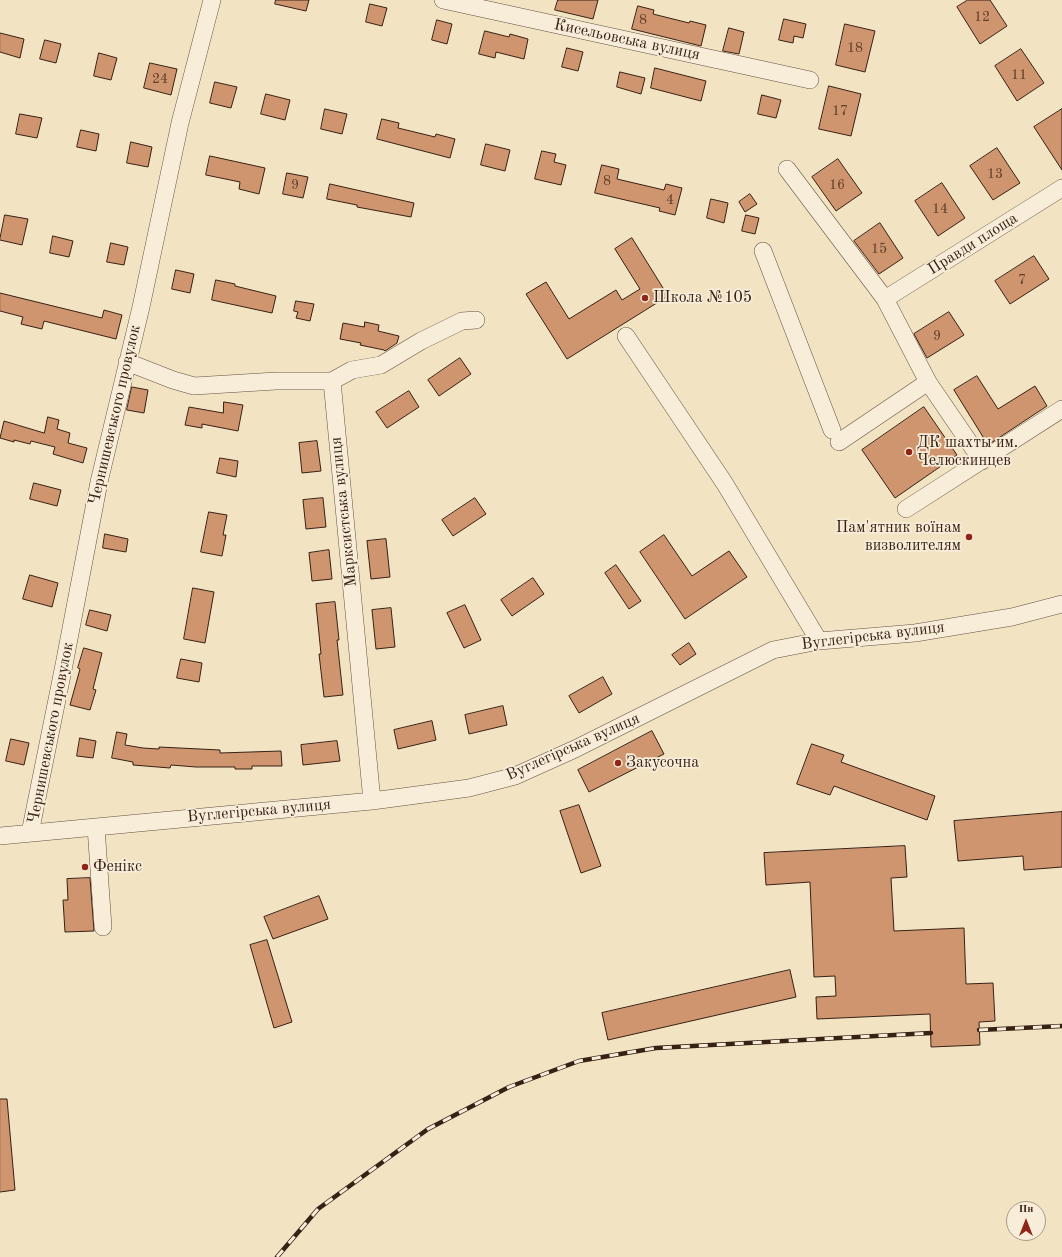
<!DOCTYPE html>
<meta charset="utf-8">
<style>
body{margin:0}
#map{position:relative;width:1062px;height:1257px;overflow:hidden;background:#f2e3c3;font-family:"Old Standard TT",serif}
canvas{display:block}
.north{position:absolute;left:1006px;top:1201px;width:40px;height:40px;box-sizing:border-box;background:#f7edd8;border:1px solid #aa9b8a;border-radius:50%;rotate:0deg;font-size:11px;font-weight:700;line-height:16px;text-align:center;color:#372014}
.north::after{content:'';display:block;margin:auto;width:14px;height:18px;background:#8f2418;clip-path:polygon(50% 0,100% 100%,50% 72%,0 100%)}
</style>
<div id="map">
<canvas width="1062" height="1257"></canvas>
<div class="north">Пн</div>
</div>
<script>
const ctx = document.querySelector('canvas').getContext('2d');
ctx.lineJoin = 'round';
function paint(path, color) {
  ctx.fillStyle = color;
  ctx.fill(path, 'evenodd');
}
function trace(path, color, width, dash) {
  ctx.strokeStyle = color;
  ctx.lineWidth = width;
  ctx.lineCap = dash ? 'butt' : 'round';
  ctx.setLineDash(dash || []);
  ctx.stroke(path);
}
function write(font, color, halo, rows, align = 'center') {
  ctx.font = font + ' "Old Standard TT",serif';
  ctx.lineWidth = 3.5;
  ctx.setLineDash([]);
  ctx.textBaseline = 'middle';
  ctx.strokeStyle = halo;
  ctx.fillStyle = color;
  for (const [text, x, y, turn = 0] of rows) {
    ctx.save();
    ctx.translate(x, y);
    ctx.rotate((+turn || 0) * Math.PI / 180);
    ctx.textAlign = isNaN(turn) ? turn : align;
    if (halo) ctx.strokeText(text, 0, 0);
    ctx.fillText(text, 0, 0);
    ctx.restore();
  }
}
const building = new Path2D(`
 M276,0h33l-3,11 -31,-7z
 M558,0h40l-5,19 -38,-9z
 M968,0h22l17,26 -27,18 -23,-37z
 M370,4l17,4 -5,18 -16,-4z
 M638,6l16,4 -1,4 36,9 1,-2 16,4 -5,21 -69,-17z
 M784,19l22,5 -3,14 -9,-2 -1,7 -14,-3z
 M437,20l15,4 -5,20 -15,-4z
 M845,24l30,7 -10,41 -29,-7z
 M729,28l15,4 -5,22 -16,-3z
 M485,31l24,6 1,-3 18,5 -4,20 -28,-7 -1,6 -16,-4z
 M0,33l24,6 -4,19 -20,-6z
 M45,40l16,4 -5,19 -16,-4z
 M567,48l16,4 -5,19 -16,-4z
 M1021,49l23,34 -27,18 -22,-35z
 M99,53l18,5 -6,22 -17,-4z
 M150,63l27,6 -6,26 -27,-7z
 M655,68l51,13 -5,20 -50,-13z
 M620,72l25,6 -4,16 -24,-7z
 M215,82l22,5 -6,21 -21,-5z
 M829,86l32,8 -10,42 -32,-7z
 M266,94l24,6 -5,20 -24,-6z
 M762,95l19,5 -5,18 -18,-4z
 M325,109l22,5 -5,20 -21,-5z
 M1062,109v61l-28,-43z
 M20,114l22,4 -5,20 -21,-4z
 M382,119l17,4 -1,5 37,9 1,-3 19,5 -5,19 -73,-19z
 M81,130l18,4 -3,17 -19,-4z
 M131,142l21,5 -4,20 -21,-4z
 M486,144l24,6 -5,21 -24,-6z
 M997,148l23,35 -27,17 -23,-34z
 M542,151l14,3 -2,8 12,3 -5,20 -26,-6z
 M210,156l55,12 -6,26 -20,-5 1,-7 -34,-7z
 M838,159l24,34 -26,18 -24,-34z
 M602,165l17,4 -2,10 47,11 2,-6 16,4 -7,27 -16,-4 1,-3 -65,-15z
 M287,173l21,4 -5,21 -20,-4z
 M942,183l23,35 -27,18 -23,-35z
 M330,184l84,19 -3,14 -54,-10v-2l-30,-6z
 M750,194l7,10 -12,8 -6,-10z
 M711,199l17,4 -4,20 -17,-5z
 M5,215l23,4 -6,26 -22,-5z
 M746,215l13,3 -4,16 -13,-3z
 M880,223l23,35 -24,16 -25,-33z
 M53,236l20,5 -4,16 -19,-4z
 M632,238l36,58 -101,63 -41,-65 20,-12 23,37 47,-29 6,10 18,-11 -25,-40z
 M111,243l17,4 -4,18 -17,-3z
 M1034,256l15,23 -39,25 -15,-23z
 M176,270l18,4 -4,19 -18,-4z
 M216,280l19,4v2l41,10 -4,17 -60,-13z
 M0,293l102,25 2,-8 18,5 -6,24 -72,-18 -2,8 -21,-5 2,-7 -23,-6z
 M296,301l18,3 -4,17 -14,-3 2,-6 -4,-1z
 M949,312l15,23 -37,23 -13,-24z
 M365,322l14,3 -1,6 21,5 -2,7 -12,8 -1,-1 -24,-5 1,-2 -21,-4 3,-16 21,4z
 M460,358l11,16 -32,22 -11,-16z
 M977,376l21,33 37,-23 12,20 -59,39 -34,-55z
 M132,387l16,3 -4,23 -17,-3z
 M409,391l10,16 -32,21 -11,-16z
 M224,402l19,3 -5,26 -36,-7v4l-17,-3 4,-18 34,6z
 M924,407l33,48 -62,43 -33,-48z
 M48,417l11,3 -2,9 13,4 -2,10 19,5 -4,15 -30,-9 2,-7 -24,-6 -1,3 -16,-4v2l-14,-4 4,-17 40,12z
 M317,441l4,30 -19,2 -3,-30z
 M220,458l18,3 -2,16 -19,-4z
 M34,483l27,7 -4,16 -27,-7z
 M323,498l3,29 -20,2 -3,-29z
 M475,498l11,16 -33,22 -11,-16z
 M209,512l18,3 -4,20h3l-4,21 -21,-4z
 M105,534l23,5 -2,13 -23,-4z
 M664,535l28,41 37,-25 18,26 -62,42 -45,-67z
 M386,539l4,38 -19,2 -4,-38z
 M329,550l3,29 -20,2 -3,-28z
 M616,565l25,36 -12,8 -24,-36z
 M30,575l28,8 -6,24 -29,-8z
 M533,578l11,16 -32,22 -11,-16z
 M193,588l21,4 -9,51 -21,-4z
 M335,602l4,38h-2l6,55 -19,2 -5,-43h2l-5,-50z
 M465,605l16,35 -17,8 -17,-35z
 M391,608l4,39 -19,2 -4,-39z
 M90,610l21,5 -4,16 -21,-6z
 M689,643l7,11 -16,11 -8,-10z
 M84,648l18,5 -9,36 3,1 -6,20 -20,-5 10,-36 -2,-1z
 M181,659l21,4 -3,19 -22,-4z
 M603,677l9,17 -33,19 -10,-17z
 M503,706l4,19 -38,9 -4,-19z
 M432,721l4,19 -38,9 -4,-19z
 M652,731l12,23 -75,38 -11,-22z
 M117,732l10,2 -2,11 18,3 16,1v-2l61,3v3l61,-2 1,15h-30v3h-17v-2h-39l-25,-2 -1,3 -37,-3v-3l-21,-4z
 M80,738l16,3 -3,17 -16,-2z
 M11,739l18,4 -5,22 -18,-4z
 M337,741l3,20 -37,4 -2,-20z
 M812,744l32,11 -3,7 94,34 -8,24 -93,-34 -4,9 -33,-11z
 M579,805l22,61 -20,7 -21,-62z
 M1062,812v55l-38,3 -1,-14 -65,5 -4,-40z
 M905,846l2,31 -16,1 3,53 70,-3 2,56 27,-1 2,38 -16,1 1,23 -49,2 -1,-33 -113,5 -1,-22 20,-1 -1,-20 -21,1 -4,-95 -44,3 -2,-32z
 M90,878l4,53 -29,1 -2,-32h5l-1,-21z
 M319,896l9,23 -55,20 -9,-22z
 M267,940l25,82 -18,6 -24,-83z
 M790,970l6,27 -188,43 -6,-27z
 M0,1099h7l8,91 -15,2z`);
paint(building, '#cf956f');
trace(building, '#372014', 1);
const minor = new Path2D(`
 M443,0l367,80
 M787,169l98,130 43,83 54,79
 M763,251l69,179
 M885,299l177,-111
 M626,336l99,148 94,157
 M127,362l46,18 21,6 82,-5h56
 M332,381l40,420
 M332,381l20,-11 29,-5 40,-24 41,-20 14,-1
 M839,442l89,-60
 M906,509l156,-100
 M96,827l7,100
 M30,833l34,-168 35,-183 42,-175 39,-184 32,-123
 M0,836l372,-35 97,-13 46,-12 60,-27 198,-99 46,-9 96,-8 97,-16 50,-13`);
trace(minor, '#665140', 18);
trace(minor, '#f7edd8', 17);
const rail = new Path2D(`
 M979,1030l83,-4
 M277,1257l41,-48 110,-80 81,-42 70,-26 77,-13 275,-15`);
trace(rail, '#372014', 4.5);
trace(rail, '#f7edd8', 3, [9]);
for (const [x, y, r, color] of [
 [645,298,4,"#8f2418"],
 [909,452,4,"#8f2418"],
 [969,537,4,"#8f2418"],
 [618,763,4,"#8f2418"],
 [85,867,4,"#8f2418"]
]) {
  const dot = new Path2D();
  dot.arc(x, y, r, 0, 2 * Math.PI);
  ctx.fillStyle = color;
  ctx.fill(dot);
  trace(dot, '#f7edd8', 1.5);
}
write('14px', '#5d3d2b', null, [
 ["12",982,17],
 ["8",643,20],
 ["18",855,48],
 ["11",1019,75],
 ["24",160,79],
 ["17",840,111],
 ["13",995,174],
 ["8",607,181],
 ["9",295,185],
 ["16",837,185],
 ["4",670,200],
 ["14",940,209],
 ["15",879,249],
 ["7",1022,280],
 ["9",937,336]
]);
write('16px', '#372014', '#f7edd8', [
 ["Кисельовська вулиця",627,40,12],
 ["Правди площа",973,244,-32],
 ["Чернишевського провулок",115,415,-77],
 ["Марксистська вулиця",344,512,-96],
 ["Вуглегірська вулиця",873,636,-7],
 ["Чернишевського провулок",51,733,-79],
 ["Вуглегірська вулиця",573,747,-24],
 ["Вуглегірська вулиця",259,811,-5]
]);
write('16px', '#372014', '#f7edd8', [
 ["Школа №105",653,298],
 ["ДК шахты им.",917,443],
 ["Челюскинцев",917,461],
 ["Пам'ятник воїнам",961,528,"right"],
 ["визволителям",961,546,"right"],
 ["Закусочна",626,763],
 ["Фенікс",93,867]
], 'left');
</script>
